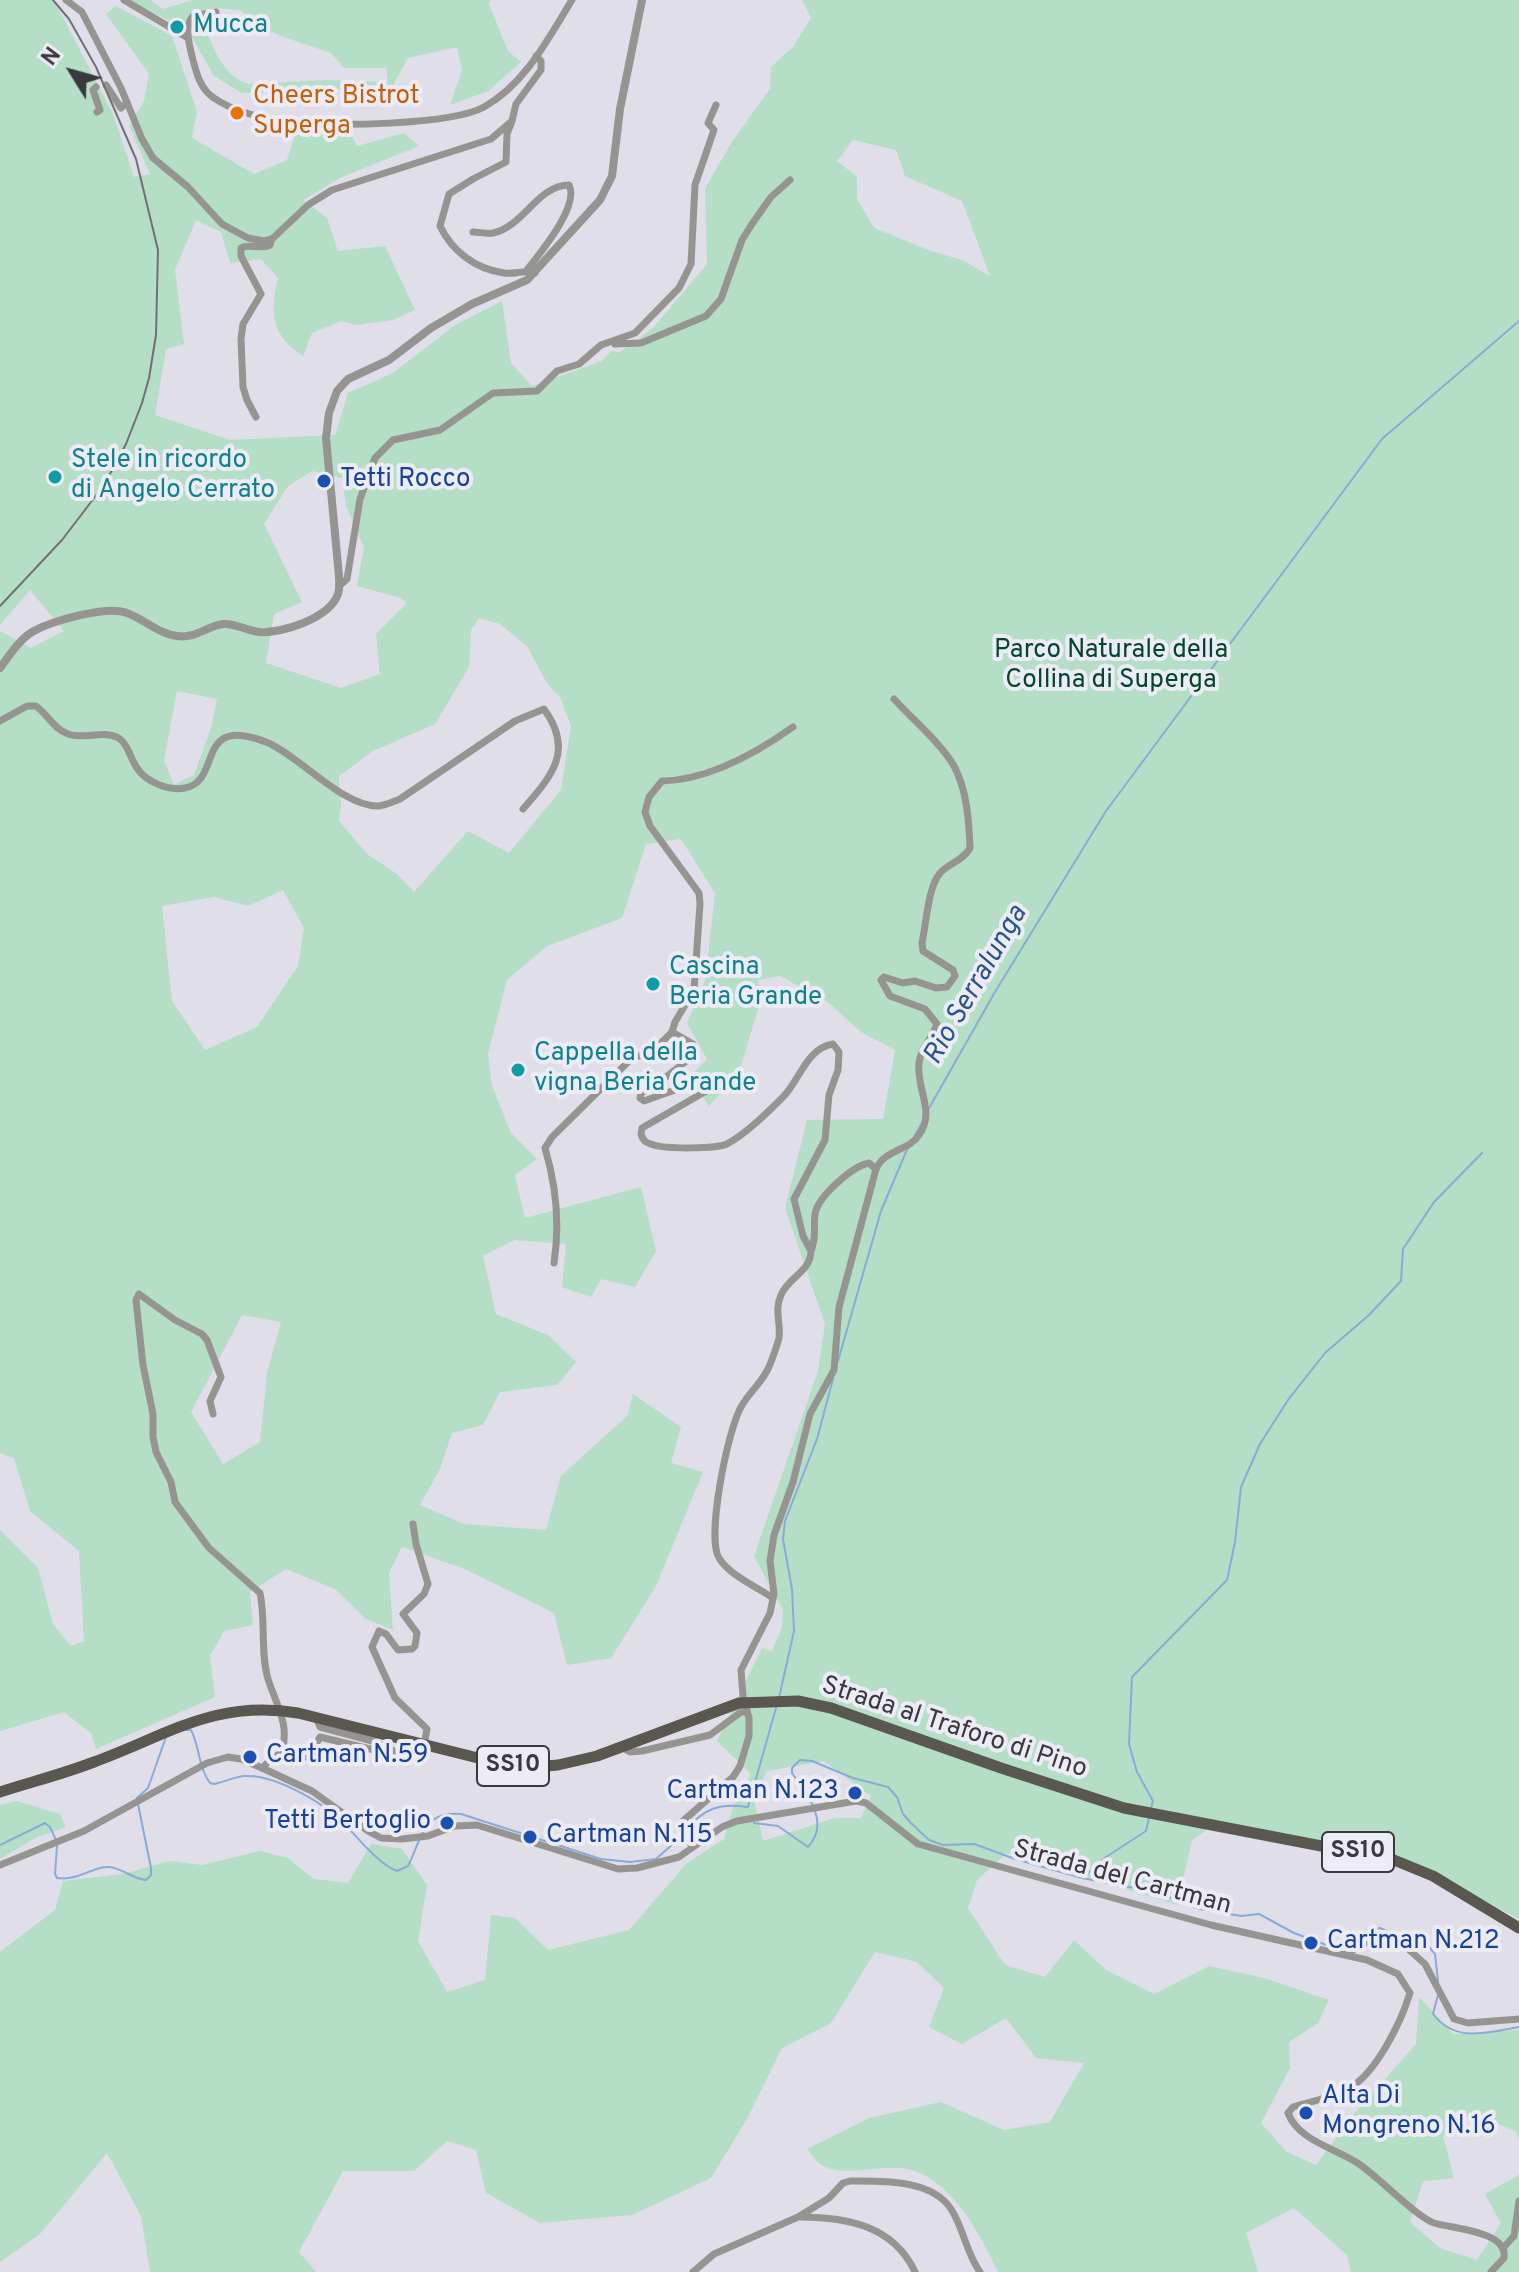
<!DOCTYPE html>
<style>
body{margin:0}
#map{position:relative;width:1519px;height:2272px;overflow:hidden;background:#e0dee9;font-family:Overpass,sans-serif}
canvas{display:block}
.north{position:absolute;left:32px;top:32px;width:80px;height:80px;-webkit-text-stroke:6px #edebf6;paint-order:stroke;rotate:307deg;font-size:22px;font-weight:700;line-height:32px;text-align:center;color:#3a393e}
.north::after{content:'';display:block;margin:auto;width:28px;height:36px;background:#3a393e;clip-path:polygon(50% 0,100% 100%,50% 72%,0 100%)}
</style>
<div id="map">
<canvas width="1519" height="2272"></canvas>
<div class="north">N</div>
</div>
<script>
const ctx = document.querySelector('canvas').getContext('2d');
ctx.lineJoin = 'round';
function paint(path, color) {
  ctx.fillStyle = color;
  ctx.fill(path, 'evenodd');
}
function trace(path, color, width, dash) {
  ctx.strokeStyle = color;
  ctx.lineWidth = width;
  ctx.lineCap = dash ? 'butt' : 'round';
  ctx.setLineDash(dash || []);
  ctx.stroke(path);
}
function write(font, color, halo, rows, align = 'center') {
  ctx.font = font + ' Overpass,sans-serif';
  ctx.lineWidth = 8;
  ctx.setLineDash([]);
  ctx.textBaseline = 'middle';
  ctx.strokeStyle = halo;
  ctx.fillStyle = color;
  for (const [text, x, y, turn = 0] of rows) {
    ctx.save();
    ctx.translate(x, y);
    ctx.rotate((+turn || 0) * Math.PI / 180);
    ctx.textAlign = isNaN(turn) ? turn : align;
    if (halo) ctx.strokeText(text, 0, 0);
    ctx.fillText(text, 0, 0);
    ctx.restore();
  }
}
paint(new Path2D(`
 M0,0h54l59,114 21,63 16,-3 -21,-49 15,-24 5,-27 -43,-60 10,-8 56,30 25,76 -5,26 62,36 33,-14 8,-25 56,-1 6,12 47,-13 15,13 -77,31 -39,23 24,18 11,33 47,-5 30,64 -22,10 -37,5 -15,-4 -29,12 -9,23c-32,-21 -33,-42 -25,-78l-17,-19 -31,4 -9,-31 -25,-12 -21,50 9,74 -18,5 -11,66 75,25 105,-5 13,-42 45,-20 62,-48 47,-24 9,62 21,23 70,-25 9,-10 9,1 34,-25 53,-63 -2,-75 26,-46 39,-54 1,-22 22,-20 18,-29 -9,-18h717v1919l-121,-64 -181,-32 -25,17 -15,65 -170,-52 -30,27 -9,28 37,57 40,12 29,-37 32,30 48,24 55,-28 55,12 65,22 -11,23 -29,19 1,26 -29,55 26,29 29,13 37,-50 63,-71 3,-47 34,37 66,-4v108l-3,-7 -45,-17 -28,22 11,42 -31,3 -13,41 30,26 37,12 24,-37 -16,-29 34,-19v97h-168l-4,-17 -53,-47 -48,25 12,39h-260c-18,-39 -50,-100 -98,-104 -24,-2 -53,8 -75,-1 -7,-3 -13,-12 -18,-18l62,-31 72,-16 63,28 46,-8 34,-59 -48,-5 -30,-40 -44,26 -33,-17 15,-39 -27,-26 -42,-10 -44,71 -49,25 -35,71 -36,59 -79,37 -92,8 -54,-30 -10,-43 -29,-9 -33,30h-71l-44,81 17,20h-166l-9,-56 -34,-63 -67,81 -40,28v-310l55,-42 8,-29 60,-7 46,-13 33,4 58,-14 28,7 26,21 34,4 23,-39 31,5 25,36 -9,56 29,51 38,-12 6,-65 24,3 33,32 81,-20 58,-67 37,-24 9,-32 18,-33 -34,-33 45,-93 10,3 10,-24 1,-17 -29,-54 64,-185 7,-47 -40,-116 22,-88 76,-1 12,-69 -34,-18 -32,-29 -49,-27 -22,4 3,19 -22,74 -30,33 -20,-29 18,-18 -20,-36 18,-42 10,-88 -34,-54 -35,5 -24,74 -75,28 -40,34 -19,74 4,32 19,47 26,26 -22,16 10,43 116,-31 15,64 -21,36 -34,-8 -10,18 -29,-10 4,-43 -51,-4 -32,16 13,58 52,21 28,27 -19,23 -57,7 -17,33 -31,8 -12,36 -20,36 44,19 82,6 15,-54 67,-61 5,-21 48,33 -10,36 32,9 -47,114 -45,72 -44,7 -13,-52 -89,-44 -63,-22 -13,26 4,57 -27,-11 -31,-30 -49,-20 -36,23 3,33 -29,6 -14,25 5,41 -119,52 -5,-16 -27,-21 -64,19v-201l38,38 15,56 18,22 13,-5 -5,-90 -49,-40 -16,-53 -14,-5v-822l31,17 33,-17 -34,-41 -30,35zM853,140l43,10 9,26 57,25 28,75 -28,-16 -31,-9 -57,-23 -17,-29v-22l-20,-16zM312,471l30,7 4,28 18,41 -7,39 44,12 6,5 -31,31 4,40 -39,14 -75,-25 8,-49 28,-12 -38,-78 24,-38zM479,618l21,6 27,22 20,37 13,14 11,29 -10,64 -52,63 -41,-22 -54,61 -17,-18 -30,-20 -28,-33 2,-17 -2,-28 34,-25 62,-27 34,-57 2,-37zM177,691l40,8 -6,29 -17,47 -20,10 -10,-25zM283,890l21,38 -6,38 -41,61 -52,23 -33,-49 -10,-95 52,-9 34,9zM242,1315l39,7 -14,51 -7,69 -37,22 -32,-52zM824,1761l47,35 -10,22h-26l-72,23 -9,-41 13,-29z
 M127,0h23l13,9 29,-9h298l-1,4 19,47 13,11 -33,29 -38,14 12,-35 -5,-23 -49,11 -16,29 -150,6 -28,-17 -21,-37 -11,-12zM213,8l27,2 20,16 21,10 50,17 13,15h42l2,14 -63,-2 -76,4c-28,-7 -37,-42 -48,-65l2,-6z
 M17,1801l43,13 6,13 -31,11 -35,21v-54z`), '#b4dec5');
trace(new Path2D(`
 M928,1110l67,-118 111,-181 276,-372 137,-118
 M915,1135l7,-12
 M838,1361l43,-150 27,-64
 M779,1698l15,-67 -2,-42 -9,-50 2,-18 32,-82 16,-60
 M186,1730h5c9,17 7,37 19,53l4,1c10,-2 20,-7 30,-8 33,-2 86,30 107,55 11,12 31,35 46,40l11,-5c14,-27 14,-56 53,-52l140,45 29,3 26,-3 27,-24
 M137,1798l11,-10 18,-51
 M813,1805l-21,-32v-5l8,-8 12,1 41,17 35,9 9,10 6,17 8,9 18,17 14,5 31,-1 41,15 67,19 74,14 44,17 41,7 18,-2 35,19 38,14 10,-3 18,-12 20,-4 20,9 16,2 14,9 5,6 3,27
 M748,1807l28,-99
 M1151,1808l2,-7 -16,-29 -8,-28 3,-67 95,-97 8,-38 6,-55 19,-43 28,-44 37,-47 44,-38 32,-34 2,-32 31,-47 48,-49
 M754,1823l24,3 30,21c10,-11 12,-22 7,-36
 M687,1830c16,-22 34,-27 60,-23
 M0,1845l45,-22 5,4 6,13
 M57,1846l-2,28 2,4c23,3 35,-12 52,-11 13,1 24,12 37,13l5,-5v-7l-13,-64
 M1084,1877l22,-20 40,-26 3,-13
 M1438,1995l-5,19c23,30 55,18 86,13`), '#89abd7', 2);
trace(new Path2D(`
 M66,0l16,12 39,76 21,51 11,19 35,29 34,37 26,14 16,3 8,-2 36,-34 24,-15 159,-51 21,-18 4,-17 25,-34v-9l-5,-5
 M124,0l64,38
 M216,12l-23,4c-9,11 -4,27 -1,40 4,16 8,33 22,42 20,14 53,21 76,24 38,5 162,3 194,-15 41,-23 64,-68 88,-107
 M106,85l15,23 6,-6
 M96,87l-3,3 7,20 -3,2
 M511,124l-4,10 -1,28 -33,17 -24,15 -9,32c12,25 35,43 64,47 11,2 20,-4 31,0
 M473,232c6,0 14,2 20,1 30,-6 45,-48 76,-48 11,21 -29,68 -42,85
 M615,344l26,-1 65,-27 15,-17 21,-59 10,-16 19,-27 19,-17
 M256,417l-9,-17 -4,-13 -2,-48 2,-15 18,-30 -20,-38v-8c8,-5 19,2 29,-3l2,-6
 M339,586l8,-7 13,-80 15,-41 18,-18 47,-10 53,-37 44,-2 20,-20 22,-7 22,-19 34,-12 44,-45 12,-24 4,-79 19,-55 -6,-7 8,-18
 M0,721l27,-15h9c12,9 18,23 32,28 16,6 33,-4 49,3 11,6 13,21 20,31 9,14 31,23 48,20 38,-7 9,-74 81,-46 34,14 76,64 111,64 8,0 15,-4 23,-7l115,-78 29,-12c30,41 9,66 -21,100
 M672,1032l3,-10 19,-32 6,-86 -1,-11 -49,-67 -5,-14 4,-15 13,-16c47,-1 93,-27 131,-54
 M554,1263c6,-39 2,-78 -9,-115l7,-11 81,-80 17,-3 22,-22 21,12 2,10 -34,27 -20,12 -1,5 4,3 56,-20 6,-1 7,4 -5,6 -66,38 -1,6c2,7 5,9 13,11 12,4 62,4 73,-1 20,-11 41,-32 57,-48 16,-17 23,-48 49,-52l6,8 -1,18 -9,25 -4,45 -31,59 9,37 8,15c6,-14 2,-23 4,-37 3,-18 38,-48 54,-51l7,6
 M213,1414l-3,-13 11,-24 -14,-37 -5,-6 -27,-14 -36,-26 -3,6 7,65 10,49v23l3,15 15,30 4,20 34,46 51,45c6,28 0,58 8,86 8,25 22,46 14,72
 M773,1598c-16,-11 -44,-23 -54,-40 -13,-21 9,-129 22,-151 9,-16 24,-27 30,-45 3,-8 6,-16 8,-24 2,-15 -5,-28 2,-43 7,-17 30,-24 30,-44
 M316,1717l4,10 56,15 16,8
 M621,1747l9,5 12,-1 68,-16 31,-23h5
 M262,1768c24,-24 27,-18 55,-7l4,-7 -6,-8 5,-9 88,21 14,-2 5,-27 -32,-31 -23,-51 7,-16 7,3 12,16 14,-1 3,-3 2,-13 -14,-19 21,-20 4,-10 -12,-40 -3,-20
 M692,1846l-9,-16v-9l50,-44 7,-11 9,-30v-18l-6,-22 -2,-26 29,-57 4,-19 -4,-33 4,-26 19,-53 17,-68 24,-44 5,-63 37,-138c9,-20 33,-18 43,-34 17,-24 -3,-45 0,-72 1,-14 14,-25 18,-39l-12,-15 -35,-13 -9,-16 3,-3 19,6 12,-2 21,7 11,-1 8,-11 -2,-6 -30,-19 -1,-8c4,-18 6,-56 18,-70 9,-10 23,-12 30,-25 -1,-27 -3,-58 -16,-82 -13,-23 -42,-47 -60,-67
 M0,1865l84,-34 123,-68 21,-6 13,2 21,9 50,23 56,40 13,7 21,1 26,-3 27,-10 22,-1 141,44 19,-1 42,-11 43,-30 15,-6 119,-20 10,2 52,41 293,81 156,35 31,14 12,19c-9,29 -34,81 -62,96 -16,9 -37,12 -55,18l-5,6c10,27 46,35 68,49 21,13 60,55 78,61 20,6 74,8 70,35l-13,14
 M1346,1954l19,-11 16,-4 27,10 17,15 29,55 14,4 51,-4
 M800,2217c47,0 94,9 115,55
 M1504,2247l10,-11 5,-35
 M693,2272l21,-18 84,-37 31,-19 14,-15 7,-2c31,0 82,-2 101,28 13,20 15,44 29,63`), '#969490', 7);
trace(new Path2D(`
 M0,668c9,-12 19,-28 32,-36 19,-11 75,-27 95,-19 17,6 32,21 50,23 18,3 30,-10 46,-12 13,-1 24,7 36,8 22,2 71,-14 79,-38 2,-6 1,-13 1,-18l-13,-138 3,-25 8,-22 11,-12 41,-19 42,-32 41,-24 55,-24 73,-80 12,-24 8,-67 22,-109`), '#969490', 8);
trace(new Path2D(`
 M0,1792c31,-10 63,-18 94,-30 74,-27 122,-63 204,-49l200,50 37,4 23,-2 39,-9 142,-53 59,-2 33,7 170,60 123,40 270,52 39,16 86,52`), '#59574f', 11);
trace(new Path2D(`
 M0,606l62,-66 42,-55 22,-41 16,-41 7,-25 7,-43 2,-85 -22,-91 -40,-92 -27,-48 -16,-19`), '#727077', 2);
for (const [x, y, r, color] of [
 [177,27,8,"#0f9aa8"],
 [237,113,8,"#e8710a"],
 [55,477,8,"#0f9aa8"],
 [324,481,8,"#1a4fb4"],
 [653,984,8,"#0f9aa8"],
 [518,1070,8,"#0f9aa8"],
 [250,1757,8,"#1a4fb4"],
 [855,1793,8,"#1a4fb4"],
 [447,1823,8,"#1a4fb4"],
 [530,1837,8,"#1a4fb4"],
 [1311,1943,8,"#1a4fb4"],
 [1306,2113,8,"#1a4fb4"]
]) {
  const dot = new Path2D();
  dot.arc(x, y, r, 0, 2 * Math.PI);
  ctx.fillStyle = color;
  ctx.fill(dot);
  trace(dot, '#edebf6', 3);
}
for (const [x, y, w] of [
 [513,1766,72],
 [1358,1852,72]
]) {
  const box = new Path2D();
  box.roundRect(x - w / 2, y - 20, w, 40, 6);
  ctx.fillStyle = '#edebf6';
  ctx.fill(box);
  trace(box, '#3a393e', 2);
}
write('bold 24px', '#3a393e', null, [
 ["SS10",513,1766],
 ["SS10",1358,1852]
]);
write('26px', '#0d838f', '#edebf6', [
 ["Mucca",193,27],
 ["Stele in ricordo",71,462],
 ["di Angelo Cerrato",71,492],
 ["Cascina",669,969],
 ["Beria Grande",669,999],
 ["Cappella della",534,1055],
 ["vigna Beria Grande",534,1085]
], 'left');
write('26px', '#c56008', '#edebf6', [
 ["Cheers Bistrot",253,98],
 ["Superga",253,128]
], 'left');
write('26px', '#164399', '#edebf6', [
 ["Tetti Rocco",340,481],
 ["Cartman N.59",266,1757],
 ["Cartman N.123",839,1793,"right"],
 ["Tetti Bertoglio",431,1823,"right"],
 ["Cartman N.115",546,1837],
 ["Cartman N.212",1327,1943],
 ["Alta Di",1322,2098],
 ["Mongreno N.16",1322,2128]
], 'left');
write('26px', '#00482b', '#edebf6', [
 ["Parco Naturale della",1111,652],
 ["Collina di Superga",1111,682]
]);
write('26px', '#3a393e', '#edebf6', [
 ["Strada al Traforo di Pino",954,1729,18],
 ["Strada del Cartman",1122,1879,15]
]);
write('italic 28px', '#27558c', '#edebf6', [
 ["Rio Serralunga",977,986,-60]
]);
</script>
